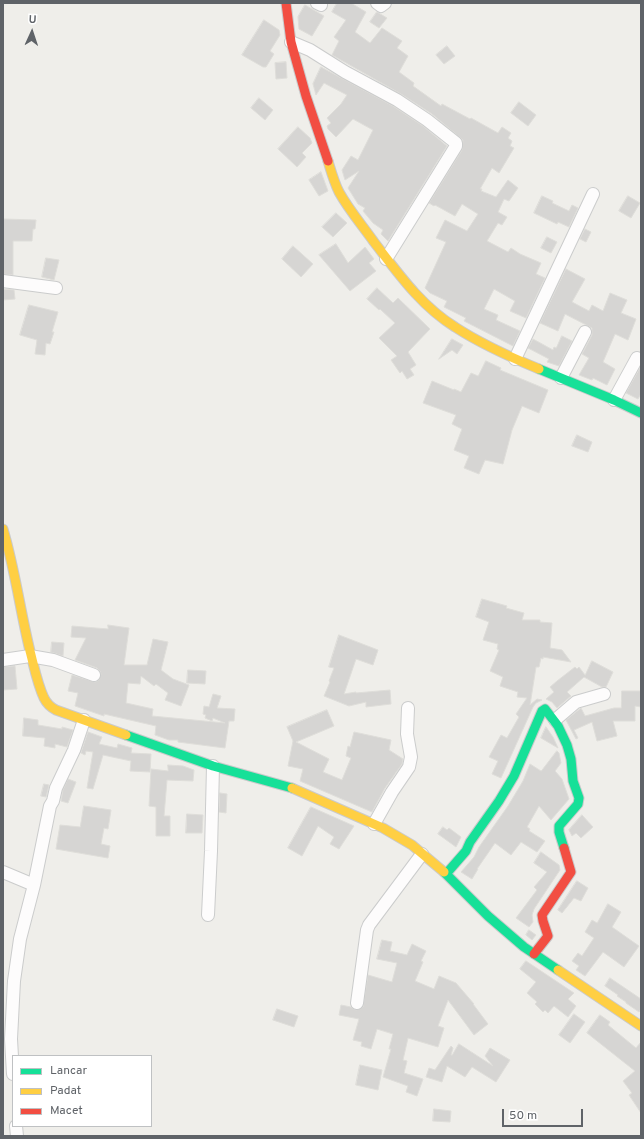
<!DOCTYPE html>
<style>
body{margin:0}
#map{position:relative;width:644px;height:1139px;overflow:hidden;background:#efeeea;font-family:Overpass,sans-serif}
canvas{display:block}
.frame{position:absolute;inset:0;border:4px solid #5f6368;pointer-events:none}
.legend{position:absolute;left:12px;top:1055px;width:140px;height:72px;box-sizing:border-box;background:#fff;border:1px solid #bfc1c3;margin:0;padding:5px 7px;list-style:none;font-size:12px;color:#5f6368}
.legend li{display:flex;align-items:center;gap:8px;height:20px}
.legend b{width:20px;border:1px solid #bfc1c3}
.north{position:absolute;left:12px;top:12px;width:40px;height:40px;-webkit-text-stroke:3px #fff;paint-order:stroke;rotate:3deg;font-size:11px;font-weight:700;line-height:16px;text-align:center;color:#5f6368}
.north::after{content:'';display:block;margin:auto;width:14px;height:18px;background:#5f6368;clip-path:polygon(50% 0,100% 100%,50% 72%,0 100%)}
.scale{position:absolute;left:502px;top:1109px;width:81px;height:18px;box-sizing:border-box;border:2px solid #5f6368;border-top:0;padding-left:5px;font-size:12px;line-height:14px;white-space:nowrap;color:#5f6368;-webkit-text-stroke:3px #fff;paint-order:stroke}
</style>
<div id="map">
<canvas width="644" height="1139"></canvas>
<div class="frame"></div>
<ul class="legend">
<li><b style="height:5px;background:#16e098"></b>Lancar</li>
<li><b style="height:5px;background:#ffcf43"></b>Padat</li>
<li><b style="height:5px;background:#f24e42"></b>Macet</li>
</ul>
<div class="north">U</div>
<div class="scale">50 m</div>
</div>
<script>
const ctx = document.querySelector('canvas').getContext('2d');
ctx.lineJoin = 'round';
function paint(path, color) {
  ctx.fillStyle = color;
  ctx.fill(path, 'evenodd');
}
function trace(path, color, width, dash) {
  ctx.strokeStyle = color;
  ctx.lineWidth = width;
  ctx.lineCap = dash ? 'butt' : 'round';
  ctx.setLineDash(dash || []);
  ctx.stroke(path);
}
const building = new Path2D(`
 M337,3h14l15,9 -11,20 15,11 12,-15 20,13 -5,7 11,8 -9,16 15,11 -1,3 28,20 1,-2 28,15 1,-1 27,15 4,-6 9,6 -3,5 4,3 -2,5 4,2 -15,25 -7,-5 -12,21h2l-1,2 15,6 12,-17 10,8 -9,13 -5,-2 -6,13 9,5 -5,8 -4,-2 -11,18 21,11 3,-4 9,6 21,9 -5,11 9,4 -19,40 -16,-7 5,-10 -21,-12 -10,20 14,6 -2,5 24,11 -7,15 -49,-25 2,-3 -22,-11 3,-6 -17,-8 -5,-5 21,-46 -10,-4 9,-18 22,11 11,-17 -16,-10 -7,12 -20,-11 -1,1 -5,-3 33,-53 1,-10 -31,-26 -31,-20 -69,-39 7,-14 -5,-4 12,-17 -14,-8z
 M305,5l19,11 -12,20 -13,-7 -1,-12z
 M377,12l10,6 -8,10 -9,-6z
 M264,20l15,10 1,5 -10,16 4,3 -8,13h-3l-21,-12z
 M447,46l8,10 -11,8 -8,-9z
 M286,62l1,16 -11,1 -1,-16z
 M321,67l72,39 30,20 24,20 -59,95 -7,-7 2,-4 -10,-7 -10,-12 2,-3 -7,-4 -10,-16 11,-17 -14,9 -3,-10 9,-14 7,4 15,-30 -20,-11 -17,18 -8,-8 -1,-3 4,-3 -4,-5 14,-14 6,-9 -23,-12 -8,12 -3,-11z
 M259,98l14,12 -8,10 -14,-12z
 M519,102l17,13 -8,11 -17,-13z
 M298,127l12,11 2,5 -10,10 4,4 -9,10 -19,-18z
 M321,172l7,19 -9,5 -10,-16z
 M542,196l11,5 -1,2 17,8 3,-6 6,3 -9,19 -11,-5 -1,2 -23,-11z
 M628,196l12,7 -9,15 -12,-7z
 M336,213l11,10 -14,14 -11,-10z
 M3,219l33,1 -1,9h-2l-1,12h-19v34l-10,-1z
 M585,229l6,3 -5,10 -6,-3z
 M547,237l10,5 -6,11 -10,-5z
 M336,244l12,19 17,-16 9,12 -5,4 7,8 -26,20 -31,-36z
 M293,246l20,18 -12,13 -19,-18z
 M46,258l13,2 -5,20 -12,-3z
 M566,269l19,10 -13,23 17,9 3,-6 11,6 7,-18 17,7 -6,13 15,6 -8,21 -13,-6 -12,28 12,7 -8,16 -14,-7 -1,2 -13,-5 10,-17 -7,-4 10,-19v-7l-27,-14 -7,17 -18,-8z
 M377,288l16,15 5,-5 32,31 -22,23 8,13 -6,4 4,6 -7,4 -5,-8 -2,2 -9,-13 6,-4 -18,-18 16,-15 -15,-14 -1,1 -12,-11z
 M3,289l11,1 1,9 -12,1z
 M29,305l29,7 -6,20h2l-4,12 -4,-1 -1,12 -10,-1 2,-14 -17,-5z
 M562,336l10,5 -13,25 -12,-4 2,-3 -21,-11 5,-9 20,11 1,-3 2,1z
 M452,339l11,6 -6,9 -5,-4 -13,9z
 M486,361l15,7 -1,2 48,20 -9,23 -17,-7 -10,24 -9,34 -18,-4 -6,14 -15,-6 5,-12 -15,-6 8,-21 -10,-5 4,-9 -33,-12 9,-22 22,9v-1l7,3 10,-19 7,3z
 M641,366v28l-3,5 -12,-6z
 M577,435l15,7 -4,10 -16,-6z
 M482,599l25,7 -1,2 18,5 -2,7h18v2l12,1 -2,25 12,2 9,12 -28,-5v2l-2,-1 -2,9h-3l-6,38 7,-6 5,1 -6,3 -3,4 -32,71 -9,-4 6,-13 -9,-4 12,-22 6,3 12,-21 -3,-3 11,-16 -10,-1 1,-5 -18,-6 3,-9 -13,-6 9,-21 -2,-1 1,-5 -15,-4 6,-18 -13,-5z
 M108,625l21,3 -5,37h23l6,-26 15,3 -7,28 12,9 16,6 -8,21 -16,-6 3,-7 -12,-9 -2,2 -13,-10 -1,8 -12,-1 -2,20 27,6 -1,7 73,7 -12,-5 -1,3 -7,-3 1,-3 -3,-1 1,-8 5,1 4,-13 8,2 -4,12 18,1 -1,12h-5l-4,27 -47,-6v-2h-9l-14,-5 1,-9 -52,-12v2l-29,-10 3,-13 -10,-2 4,-16 23,7 4,-2 2,-6 -1,-3 -3,-3 -22,-8 11,-22 -15,-1 1,-11 36,3z
 M339,635l39,15 -5,15 -17,-6 -12,35 12,-2v1l34,-3 1,14 -25,3v-5l-17,4 -25,-10 6,-14 -1,-1 5,-13 -5,-1z
 M52,642l12,1 -1,13 -12,-4z
 M592,661l21,11 -7,15h-4l-18,-10 -17,15 4,4 -14,12 -5,-6 -6,-3 8,-7 -4,-5 7,-6 18,-14 2,2 2,-2 6,8z
 M15,666l2,23 -14,1v-23z
 M188,670l18,1 -1,13 -18,-1z
 M622,691h19v16l-6,-1v15h-22l4,15 -20,5 -5,-19 -18,8 4,8 -2,1 -10,-19 15,-12 4,8 29,-8h7z
 M327,710l7,16 -38,16 33,17 -6,13 19,8 9,-22 -5,-2 2,-10 2,1 4,-15 37,8 -2,10 14,9 -1,5 -17,24 -13,24 -72,-31 3,-12 -15,-3 5,-25 -6,-14z
 M24,718l14,2v5l24,4v-2l11,3 -6,17 -12,-3v4l-11,-2 1,-8 -22,-2z
 M546,727l7,10 5,11 -17,-10z
 M88,732l14,5 -3,7 18,4 1,-4 14,4 -1,5 20,1 -1,18 -20,-1 1,-10 -28,-6 -10,34 -6,-1 6,-36 -7,-1 -1,4 -4,-2z
 M557,751l2,2 2,10 -6,8 7,8 7,20 -18,21 -12,-14 -12,21 3,2 -1,2 16,10 -8,11 -16,-10 -10,13 -16,-12 -18,26h1l-6,10 -11,-7 13,-15 5,-10 29,-41 15,-25 7,-17 11,7z
 M168,765l15,1 11,4 -1,11 -26,-1 -3,36h6v20h-14v-29l-7,-1 2,-37 17,2z
 M68,779l8,3 -8,21 -7,-2 2,-11z
 M44,784l5,1 -3,12 -5,-1z
 M220,793l7,1 -1,19 -7,-1z
 M84,806l27,4 -3,19 -4,-1 -3,16 9,2 -2,12 -52,-9 4,-24 20,2z
 M311,807l43,19 -15,23 -9,-5 4,-7 -16,-11 -16,30 -14,-8z
 M187,814l16,1 -1,18h-16z
 M582,815l11,12 -12,11 -5,-5 -4,3 -3,-6z
 M443,827l4,3 2,-2 12,9 -5,10 -18,-13z
 M541,852l18,13 1,5 -26,39 -2,6 1,7 -4,5 -13,-9 21,-28 -3,-3 13,-15 -13,-9z
 M577,881l11,7 -7,13 -7,-3 -12,15 -4,-3z
 M608,904l13,8 -9,15 27,19 -15,21 -21,-15 -18,24 -9,-6 3,-4 -7,-5 6,-8 4,3 12,-18 -9,-6 7,-12 5,3z
 M529,930l7,5 -4,5 -6,-5z
 M382,940l10,2 -2,9 17,4 5,-11 14,7 -5,10 2,1 -8,19 19,8 5,-13 17,7 18,21h-1l15,20 -14,11 -26,-35 -10,26 6,2 -6,19 -30,-9 -5,22 4,1 -3,12 19,6 -6,17 -11,-4 2,-6 -25,-9 8,-28h-2l4,-15 -16,-5 -6,20 -10,-3 1,-4 -9,-2 6,-21 -20,-4 2,-10 10,2 5,3 7,-3 5,-32 24,7 5,-19 -20,-4z
 M526,961l48,32 -6,6 8,7 -8,11 -14,-11 -6,7 -3,-3 -2,2 -8,-8 2,-2 -10,-9 9,-11 -16,-13z
 M610,978l31,21v10l-2,3 -13,-9v-1l-9,-6 1,-1 -13,-9z
 M277,1009l21,7 -4,11 -21,-7z
 M574,1014l11,8 -15,21 -11,-8z
 M600,1015l10,7 -2,3 28,23 5,-6v71l-12,-18 3,-2 -9,-12 12,-10 -48,-38z
 M459,1044l34,22 -8,-10 5,-8 20,12 -14,22 -24,-15 -7,10 -18,-11 -5,16 -16,-5 3,-9 6,2 16,-24 2,2 -2,7h1z
 M360,1065l22,5 -4,20 -22,-5z
 M434,1109l17,2 -1,11 -17,-1z`);
paint(building, '#d6d5d3');
trace(building, '#deddd9', 1);
const street = new Path2D(`
 M317,3l4,2
 M377,3l4,3 4,-3
 M291,42l19,8 35,22 52,28 30,20 29,23v3l-70,113
 M3,281l53,7
 M515,359l78,-165
 M561,378l24,-46
 M614,400l23,-42
 M3,660l27,-4 23,4 41,15
 M555,720l21,-18 28,-8
 M374,824l18,-32 17,-25 2,-10 -4,-23 1,-26
 M3,872l31,13
 M208,915l3,-64 2,-85
 M357,1003l10,-73 2,-5 53,-71
 M13,1074l-2,-35 3,-58 6,-42 14,-54 16,-79 3,-5 3,-13 18,-38 10,-30
 M16,1126l1,10`);
const fast = new Path2D(`
 M539,369l75,31 27,13
 M126,735l87,31 79,22
 M444,872l44,44 36,31 34,23
 M446,874l20,-23 4,-9 29,-41 15,-25 28,-65 3,-2 13,17 9,19 4,14 2,22 6,17 -1,6 -19,22v6l5,16`);
const slow = new Path2D(`
 M328,161c3,10 6,21 11,31 10,18 23,33 35,50 24,31 47,64 81,85 26,17 55,30 84,42
 M3,529c12,40 17,81 27,122 4,15 7,32 14,47 3,6 6,9 12,12l70,25
 M292,788l91,40 29,17 32,27
 M558,970l83,56`);
const jam = new Path2D(`
 M286,3l5,39 15,54 22,65
 M534,954l14,-18 -5,-15 -1,-6 29,-43 -7,-24`);
trace(street, '#cbcccc', 14);
trace(fast, '#cacacb', 11);
trace(slow, '#cacacb', 11);
trace(jam, '#cacacb', 11);
trace(street, '#fdfcfc', 12);
trace(fast, '#16e098', 9);
trace(slow, '#ffcf43', 9);
trace(jam, '#f24e42', 9);
</script>
